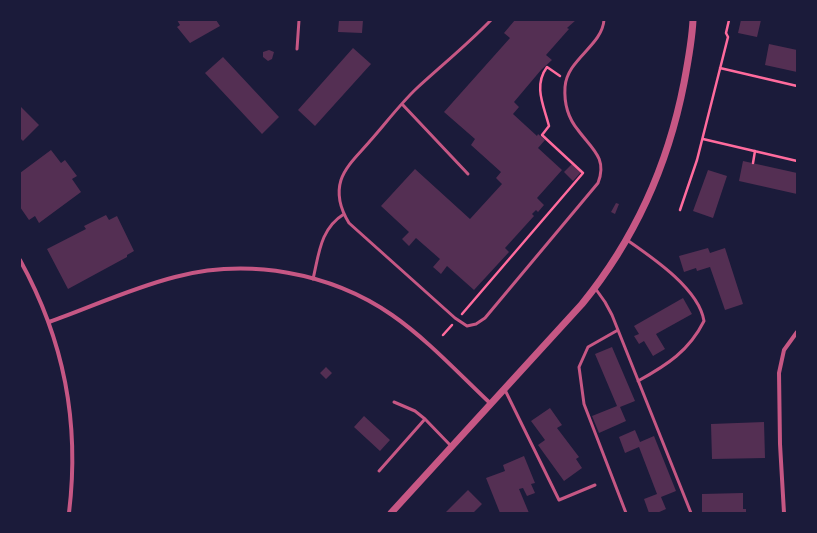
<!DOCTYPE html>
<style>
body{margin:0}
#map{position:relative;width:817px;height:533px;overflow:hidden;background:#1b1b3a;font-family:Poppins,sans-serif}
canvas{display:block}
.frame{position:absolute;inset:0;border:21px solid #1b1b3a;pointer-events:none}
</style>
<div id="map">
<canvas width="817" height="533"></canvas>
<div class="frame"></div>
</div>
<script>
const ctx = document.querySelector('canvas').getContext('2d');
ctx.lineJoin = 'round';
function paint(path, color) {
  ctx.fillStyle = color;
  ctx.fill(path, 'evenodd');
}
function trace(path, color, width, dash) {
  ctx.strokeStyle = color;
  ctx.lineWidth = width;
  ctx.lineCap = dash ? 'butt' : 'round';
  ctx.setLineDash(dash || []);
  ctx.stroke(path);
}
paint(new Path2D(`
 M177,20h39l4,6 -30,17 -13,-16 3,-2z
 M339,20h24l-1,13 -24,-1z
 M515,20h61l-9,8 2,1 -23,26 6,5 -11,10 -27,32 5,5 -6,7 24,22 1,-2 7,6 -7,8 24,22 -25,28 7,7 -6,7 -2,-2 -4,4 2,2 -29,32 4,4 -35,38 -27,-24 -6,8 -8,-7 7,-8 -24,-21 -7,8 -7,-7 7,-7 -28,-26 34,-37 55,50 32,-35 -6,-6 5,-6 -30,-27 4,-6 -31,-27 66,-74 -6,-5z
 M741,20h20l-4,17 -19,-4z
 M769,44l28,6v22l-32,-7z
 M353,48l18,16 -56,62 -17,-16z
 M269,50l5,2 -2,7 -4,2 -5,-4v-5z
 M223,57l56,60 -17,17 -57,-61z
 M20,106l19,19 -16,16 -3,-3z
 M51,150l10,13 4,-3 12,16 -5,3 9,13 -42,31 -4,-7 -6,4 -9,-13v-34z
 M743,161l54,12v21l-58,-13z
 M572,164l9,8 -8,9 -9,-9z
 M708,170l19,6 -14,42 -20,-7z
 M616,203l3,1 -4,10 -4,-2z
 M106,215l3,5 8,-4 17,35 -7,4v2l-59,32 -21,-40 39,-20 -2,-3z
 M708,248l2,5 15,-5 18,56 -18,6 -15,-43 -13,4 -1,-3 -12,4 -5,-16z
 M683,298l9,16 -36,20 9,15 -12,7 -9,-15 -5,3 -5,-8 5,-2 -5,-8z
 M612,347l23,54 -15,6 6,14 -27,12 -7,-17 25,-10 -22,-52z
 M326,367l6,6 -6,6 -6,-6z
 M550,408l12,17 -5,3 22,29 -3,2 6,9 -18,13 -26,-36 7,-5 -14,-19z
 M364,416l26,24 -10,11 -26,-24z
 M764,422l1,36 -53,1 -1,-35z
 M635,430l5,12 14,-6 22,55 -15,6 5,12 -9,4h-8l-5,-14 13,-5 -18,-47 -14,6 -6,-16z
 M524,456l11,27 -4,1 4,9 -8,3 -4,-8 -4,1 10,24h-29l-14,-35 19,-7 -2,-6z
 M468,490l14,14 -9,9h-28z
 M743,493v16h3v4h-44v-19z`), '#542f53');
trace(new Path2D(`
 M720,68l77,18
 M703,139l94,22
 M753,163l2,-12
 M680,210l17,-50 31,-123 -2,-4 3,-13
 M462,314l121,-141 -41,-38 7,-9c-5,-20 -16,-40 -2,-59l13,9
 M443,335l9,-10`), '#ff6b9d', 2.5);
trace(new Path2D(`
 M491,20c-23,24 -49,45 -74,68 -17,16 -31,35 -47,53 -10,12 -24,24 -29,39 -5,16 0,30 8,43l106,95 12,8 9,-2 9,-6 113,-135c10,-25 -7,-35 -20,-53 -10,-12 -14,-27 -13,-43 2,-28 37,-41 39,-67
 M297,49l2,-29
 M402,104l66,70
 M627,240c26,18 72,49 77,81 -15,30 -37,44 -66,60
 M313,279c6,-25 7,-50 31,-65
 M595,288l10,14 7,13 79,198
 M618,330l-30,17 -9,20 5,37 42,109
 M505,390l54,110 36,-15
 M394,402l21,9 10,8 27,28
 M379,471l46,-52`), '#c65784', 3);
trace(new Path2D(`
 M20,260c44,80 60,162 49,253
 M49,322c42,-15 83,-34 126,-45 73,-19 155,-5 217,38 36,25 67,59 99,89
 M784,513l-4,-69 -1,-71 5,-23 13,-18`), '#c65784', 4);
trace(new Path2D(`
 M391,513l191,-209c53,-65 86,-139 102,-221 4,-21 8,-42 9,-63`), '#c65784', 7);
</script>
